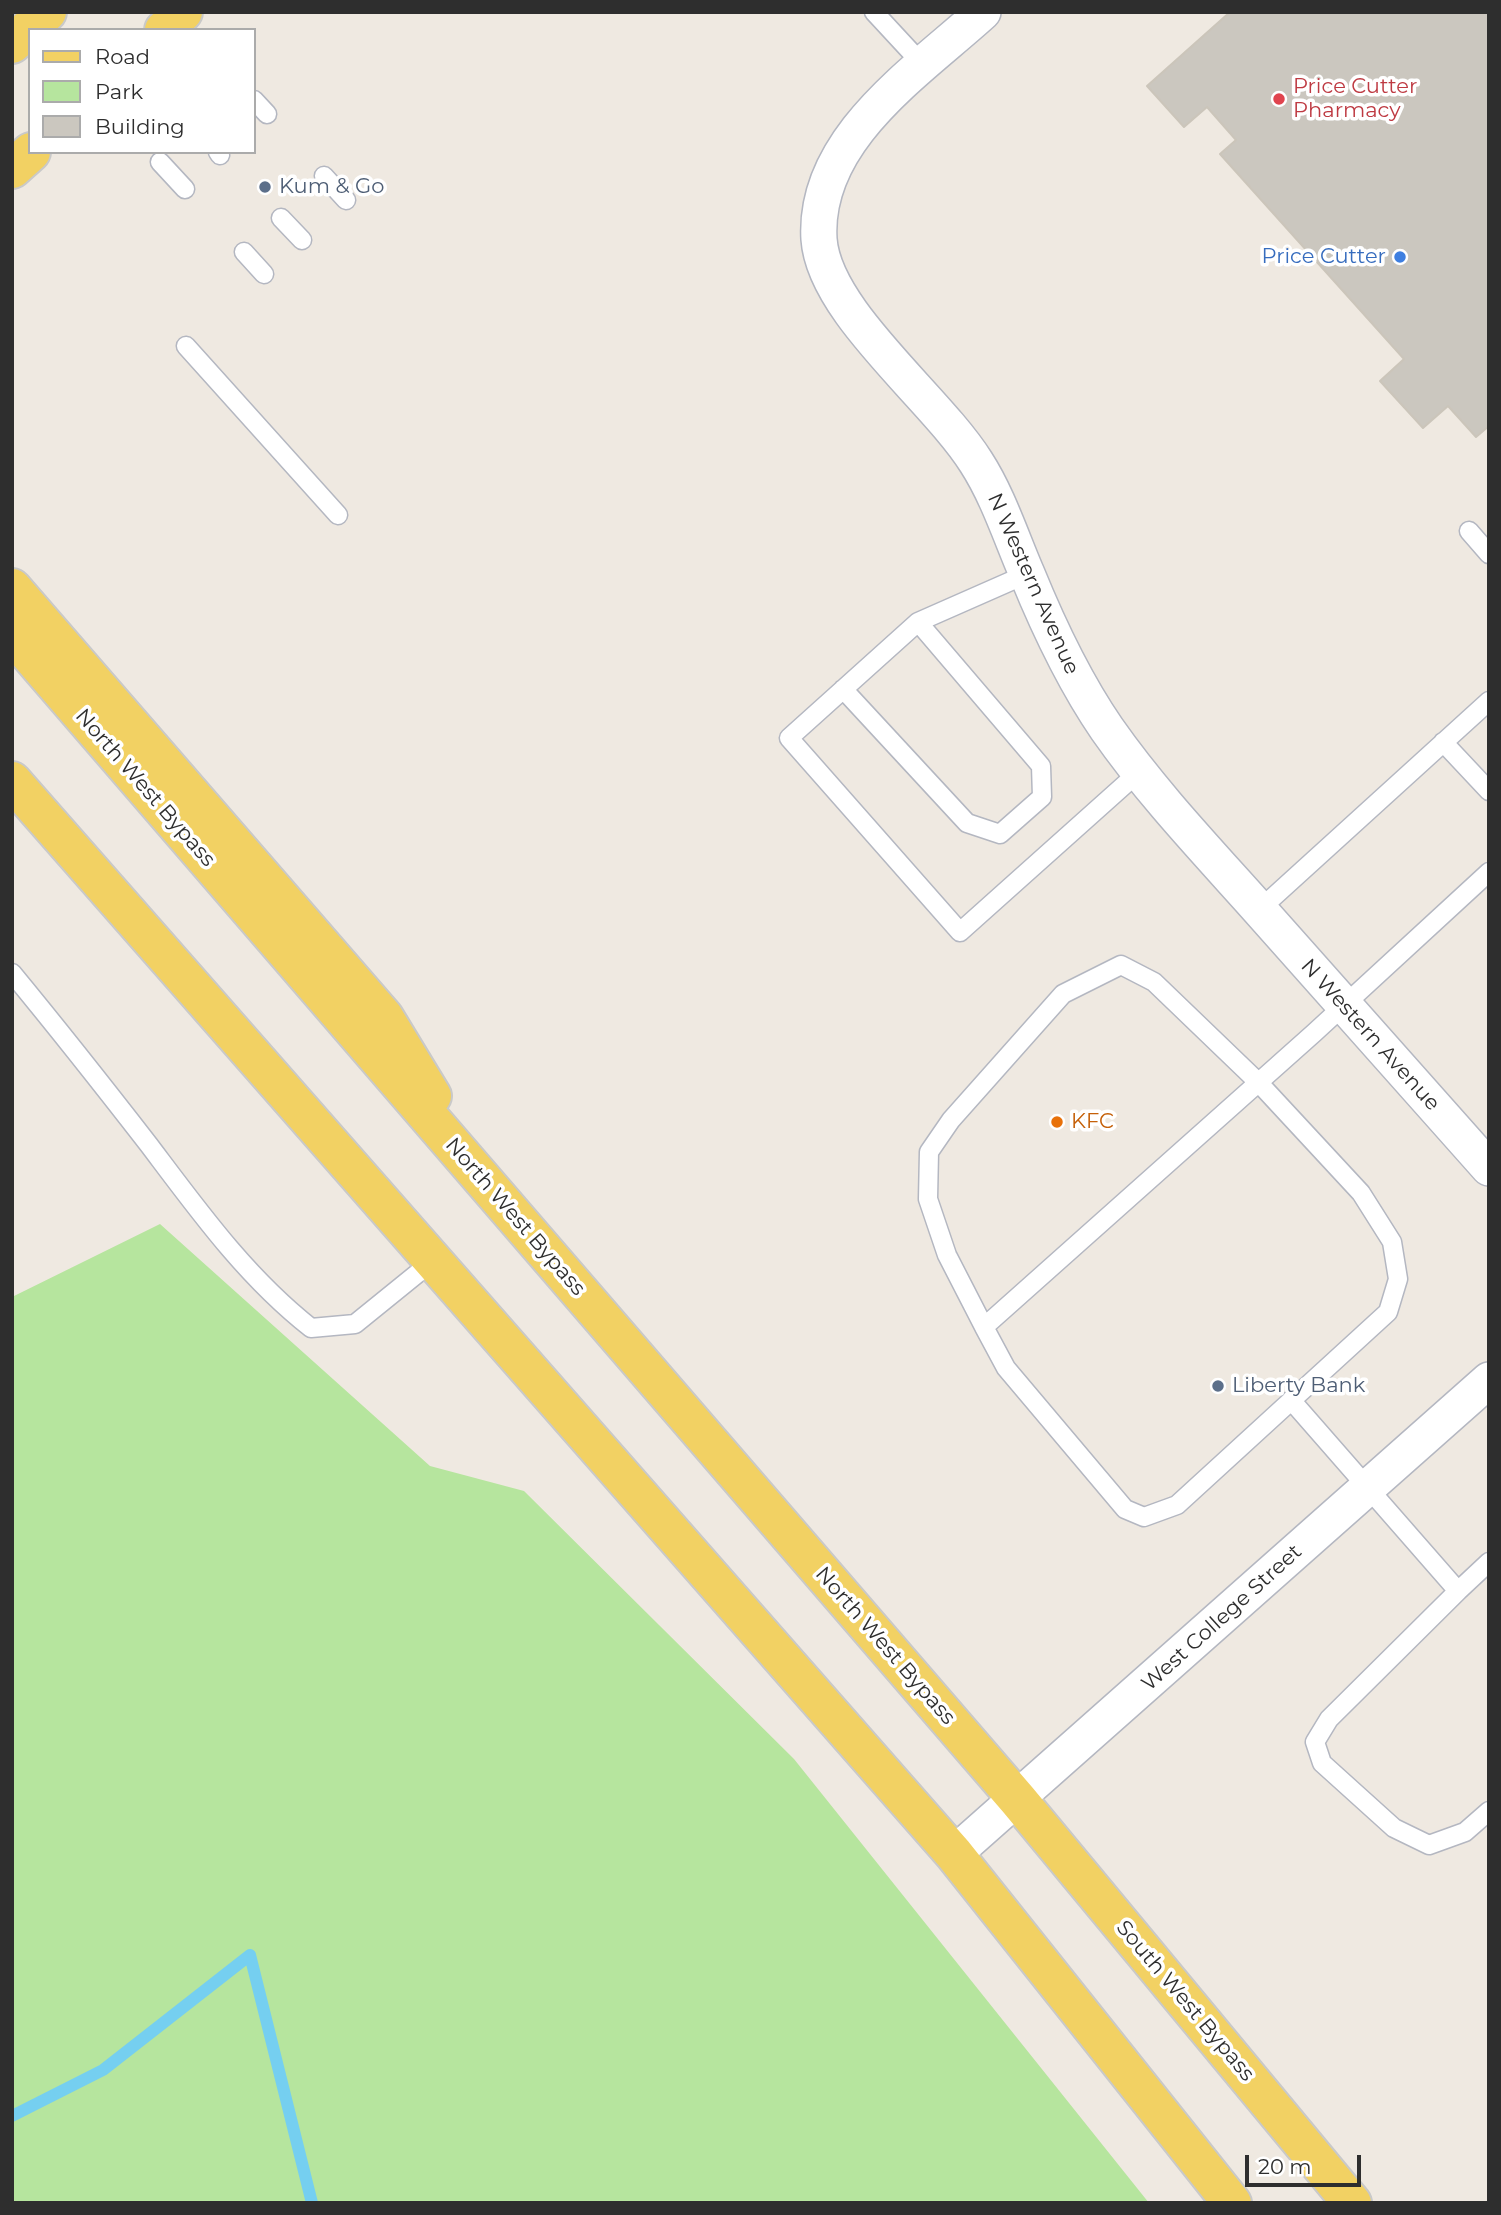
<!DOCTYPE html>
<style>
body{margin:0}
#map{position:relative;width:1501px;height:2215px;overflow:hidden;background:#efe9e1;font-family:Montserrat,sans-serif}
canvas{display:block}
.frame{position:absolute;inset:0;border:14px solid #2e2e2e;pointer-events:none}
.legend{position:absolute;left:28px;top:28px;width:228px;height:126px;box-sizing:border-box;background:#fff;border:2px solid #ababab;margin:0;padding:9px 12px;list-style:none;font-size:21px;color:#2e2e2e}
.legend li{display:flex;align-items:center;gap:14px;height:35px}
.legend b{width:35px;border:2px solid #ababab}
.scale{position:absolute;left:1245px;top:2155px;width:116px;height:32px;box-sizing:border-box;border:4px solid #2e2e2e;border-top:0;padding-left:9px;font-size:21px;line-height:24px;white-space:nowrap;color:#2e2e2e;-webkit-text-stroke:5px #fff;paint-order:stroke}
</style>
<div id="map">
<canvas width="1501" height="2215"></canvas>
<div class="frame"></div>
<ul class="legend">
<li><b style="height:9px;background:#f2d163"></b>Road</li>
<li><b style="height:19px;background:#b6e59e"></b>Park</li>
<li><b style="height:19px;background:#cbc7bf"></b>Building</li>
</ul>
<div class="scale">20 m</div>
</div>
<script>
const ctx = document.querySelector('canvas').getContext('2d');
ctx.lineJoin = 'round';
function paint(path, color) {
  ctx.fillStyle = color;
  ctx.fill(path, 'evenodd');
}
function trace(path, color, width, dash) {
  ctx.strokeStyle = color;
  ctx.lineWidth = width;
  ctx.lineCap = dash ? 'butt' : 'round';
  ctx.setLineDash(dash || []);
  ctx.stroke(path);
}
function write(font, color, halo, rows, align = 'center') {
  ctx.font = font + ' Montserrat,sans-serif';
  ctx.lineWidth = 7;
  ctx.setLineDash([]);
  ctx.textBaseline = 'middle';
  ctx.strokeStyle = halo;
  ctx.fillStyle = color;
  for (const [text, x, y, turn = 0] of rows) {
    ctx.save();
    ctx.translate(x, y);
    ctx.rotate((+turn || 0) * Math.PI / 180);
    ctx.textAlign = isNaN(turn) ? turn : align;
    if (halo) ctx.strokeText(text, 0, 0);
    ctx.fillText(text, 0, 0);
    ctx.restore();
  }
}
paint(new Path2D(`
 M160,1224l270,242 94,25 270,268 355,444h-1137v-906z`), '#b6e59e');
trace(new Path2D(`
 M12,2116l91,-46 147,-115 62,248`), '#75cff0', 12);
const building = new Path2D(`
 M1230,12h259v414l-13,11 -28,-31 -25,22 -43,-47 24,-22 -184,-205 16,-14 -29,-33 -23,20 -37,-41z`);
paint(building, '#cbc7bf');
trace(building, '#cbc5ba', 2);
const service = new Path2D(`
 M874,12l50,54
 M254,100l13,14
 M218,152l2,3
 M160,162l25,27
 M324,176l22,24
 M281,218l21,22
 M244,252l20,22
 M186,346l152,169
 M1469,531l20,23
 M1027,574l-109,48 -129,116 171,194 180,-161
 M843,689l124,134 33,11 42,-37 -1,-31 -123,-144
 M1443,742l46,49
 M1259,910l230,-209
 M12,973c47,57 92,114 137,172 49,65 97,132 162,183l44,-4 79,-64
 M984,1327l-37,-72 -19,-56 1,-47 22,-32 112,-126 58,-29 33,17 105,101 102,110 31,49 6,37 -10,33 -211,193 -33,12 -19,-8 -119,-141 -22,-41 330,-294 175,-161
 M1291,1400l167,191 -129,128 -14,23 7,21 72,65 35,17 36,-13 24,-21
 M1458,1591l31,-29`);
const minor = new Path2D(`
 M983,12c-66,60 -170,127 -164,227 5,73 116,158 157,223 22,34 35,75 51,112 22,54 47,107 80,155 44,63 99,121 150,178 77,87 154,174 232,261
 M954,1854l535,-474`);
const primary = new Path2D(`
 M164,30l19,-18
 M12,44l35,-32
 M12,169l19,-17
 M12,588l372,429 48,79
 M12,634l1006,1166 334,403
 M12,781l942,1073 278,349`);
trace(service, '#b4b7c1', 21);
trace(minor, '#b4b7c1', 38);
trace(primary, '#c9c9c9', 42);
trace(service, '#fff', 18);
trace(minor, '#fff', 35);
trace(primary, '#f2d163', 38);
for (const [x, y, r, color] of [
 [1279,99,7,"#e0444e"],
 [265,187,7,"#5c6f8a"],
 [1400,257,7,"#3f7fe0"],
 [1057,1122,7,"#e8710a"],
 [1218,1386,7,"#5c6f8a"]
]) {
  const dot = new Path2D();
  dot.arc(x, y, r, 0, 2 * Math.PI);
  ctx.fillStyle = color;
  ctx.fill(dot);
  trace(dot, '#fff', 2.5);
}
write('21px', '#be3a42', '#fff', [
 ["Price Cutter",1293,87],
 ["Pharmacy",1293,111]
], 'left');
write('21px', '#4e5e75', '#fff', [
 ["Kum & Go",279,187],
 ["Liberty Bank",1232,1386]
], 'left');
write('21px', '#366cbe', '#fff', [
 ["Price Cutter",1386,257]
], 'right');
write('21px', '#2e2e2e', '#fff', [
 ["N Western Avenue",1033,584,66],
 ["North West Bypass",145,788,49],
 ["N Western Avenue",1370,1035,48],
 ["North West Bypass",515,1217,49],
 ["West College Street",1222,1618,-42],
 ["North West Bypass",885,1646,49],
 ["South West Bypass",1185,2001,50]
]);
write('21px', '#c56008', '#fff', [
 ["KFC",1071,1122]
], 'left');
</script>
